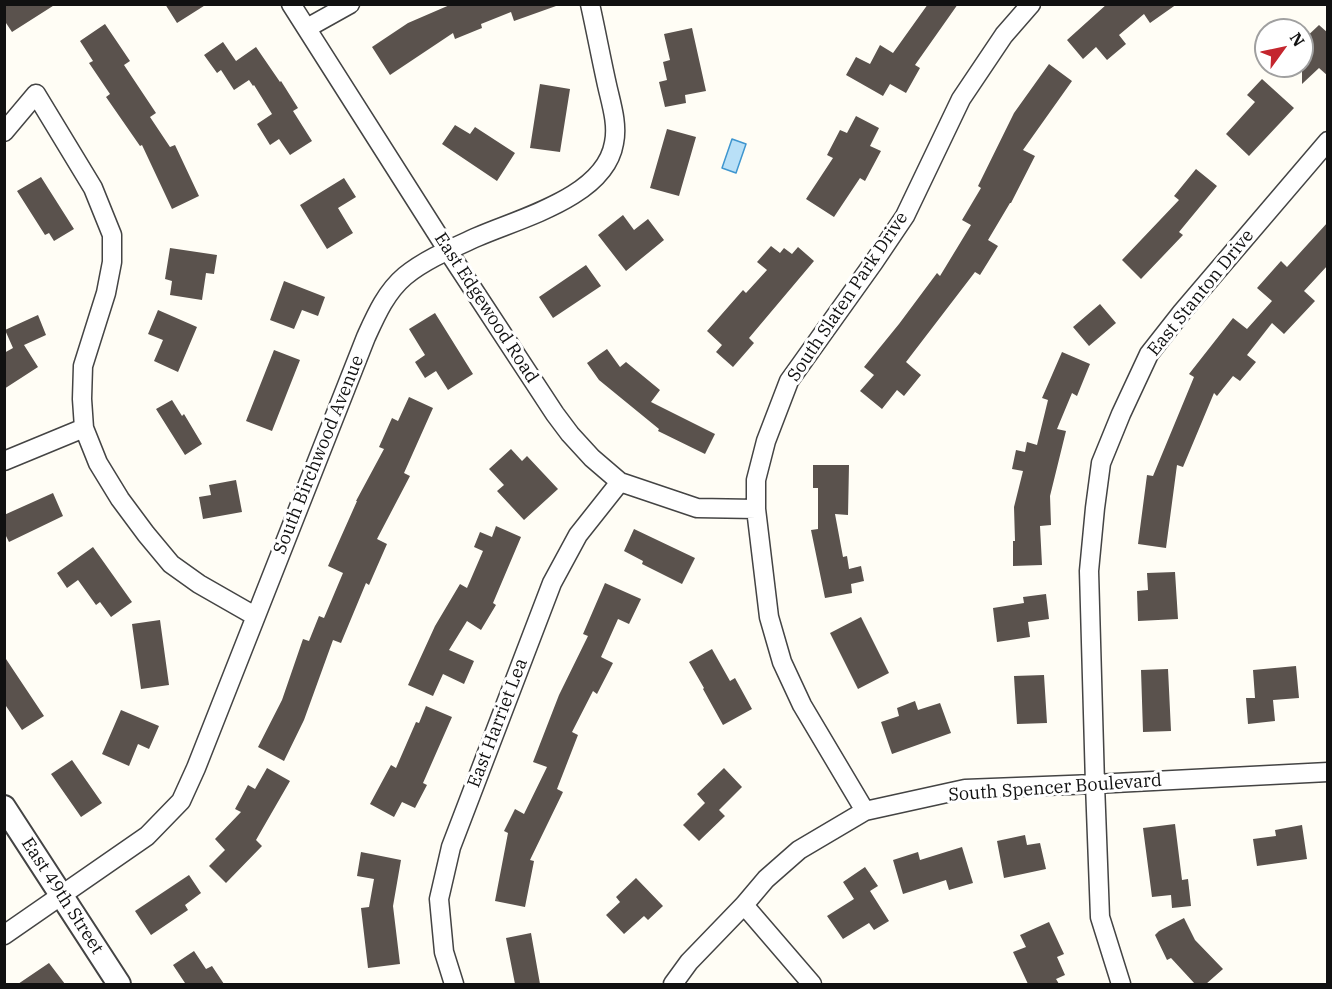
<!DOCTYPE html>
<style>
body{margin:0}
#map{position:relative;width:1332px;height:989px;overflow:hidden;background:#fffdf5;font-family:"IBM Plex Serif",serif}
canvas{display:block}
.frame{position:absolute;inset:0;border:6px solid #111;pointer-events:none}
.north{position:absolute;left:1254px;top:18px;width:60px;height:60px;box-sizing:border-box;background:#fff;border:2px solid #a0a0a0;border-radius:50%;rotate:57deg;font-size:16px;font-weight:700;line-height:24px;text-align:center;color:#111}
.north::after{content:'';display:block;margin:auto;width:21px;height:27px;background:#c4262e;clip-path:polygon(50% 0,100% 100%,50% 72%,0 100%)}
</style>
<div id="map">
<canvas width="1332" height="989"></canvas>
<div class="frame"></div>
<div class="north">N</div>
</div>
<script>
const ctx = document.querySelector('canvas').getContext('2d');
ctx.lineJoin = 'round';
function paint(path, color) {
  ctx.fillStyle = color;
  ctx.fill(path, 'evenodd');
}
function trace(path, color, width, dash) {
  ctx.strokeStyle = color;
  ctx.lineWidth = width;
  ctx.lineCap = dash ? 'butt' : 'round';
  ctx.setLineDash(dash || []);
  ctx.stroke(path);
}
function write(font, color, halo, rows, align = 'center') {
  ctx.font = font + ' "IBM Plex Serif",serif';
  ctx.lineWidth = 6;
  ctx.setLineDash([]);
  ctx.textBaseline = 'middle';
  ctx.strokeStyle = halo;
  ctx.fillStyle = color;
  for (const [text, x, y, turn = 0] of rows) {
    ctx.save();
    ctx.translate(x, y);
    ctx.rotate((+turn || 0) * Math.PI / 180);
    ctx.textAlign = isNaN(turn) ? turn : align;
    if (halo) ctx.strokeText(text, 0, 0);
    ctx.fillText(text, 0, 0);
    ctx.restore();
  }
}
const water = new Path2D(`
 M732,139l14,5 -10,29 -14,-5z`);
paint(water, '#b9e0f7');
trace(water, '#3f96cf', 1.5);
paint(new Path2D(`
 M4,4h52l-44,28 -8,-12z
 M165,4h42l-30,19z
 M452,4h104v2l-42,15 -3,-9 -30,12 1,4 -27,11 -2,-6 -63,42 -18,-28 36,-24z
 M928,4h30l-43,61 5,3 -14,25 -16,-9 -7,12 -37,-21 10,-18 14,7 10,-19 13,8z
 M1107,4h70l-27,19 -6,-9 -25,21 7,9 -19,16 -11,-13 -13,12 -16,-19z
 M105,24l25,37 -6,4 32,48 -6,4 20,30 5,-2 24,51 -27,13 -30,-64 -2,1 -34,-49 4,-3 -21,-31 4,-2 -13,-20z
 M1319,25l9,8v43l-9,-8 -17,16v-43z
 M692,28l14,63 -21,4 1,8 -21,4 -6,-25 8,-2 -4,-18 7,-2 -6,-26z
 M223,42l13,19 20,-14 24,35 1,-1 17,27 -5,3 19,30 -22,14 -11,-16 -9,6 -13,-21 15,-10 -18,-29 -1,1 -4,-6 -15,10 -13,-20 -4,3 -13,-18z
 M1049,64l23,17 -49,69 12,6 -24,47h-1l-22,37 10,6 -18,29 -5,-3 -69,90 15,13 -17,21 -7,-6 -15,19 -22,-18 14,-16 -10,-8 35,-43 38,-51 3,3 31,-51 -9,-5 19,-32 -3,-2 36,-73z
 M1262,79l32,29 -45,48 -23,-22 29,-32 -8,-7z
 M540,84l30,5 -10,63 -30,-4z
 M856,116l23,12 -9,18 11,5 -16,30 -5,-3 -26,39 -28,-18 27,-41 -6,-3 13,-25 7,3z
 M455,125l15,9 5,-7 40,26 -18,28 -55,-37z
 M667,129l29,8 -17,59 -29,-8z
 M1196,169l21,17 -38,46 4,3 -42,44 -19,-19 57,-60 -5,-4z
 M41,177l33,52 -20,12 -5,-8 -4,2 -28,-44z
 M344,178l12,19 -18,11 15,25 -26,16 -27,-44z
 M623,215l11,15 14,-11 16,21 -38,31 -28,-36z
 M1328,222v43l-24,26 11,10 -31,33 -12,-11 -25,32 9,7 -16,19 -7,-5 -16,20 -3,-3 -31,74 -6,-2 -11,83 -28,-4 9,-69 6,1 41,-99 -5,-3 44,-56 14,11 25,-28 -15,-13 24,-27 6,6z
 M771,246l9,7 4,-5 8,6 6,-7 16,14 -65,77 5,5 -21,24 -17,-15 6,-7 -15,-14 36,-41 3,3 21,-23 -10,-8z
 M170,248l47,7 -3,19 -8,-1 -4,27 -32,-5 2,-14 -7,-2z
 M586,265l15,21 -48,32 -14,-21z
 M284,281l41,16 -7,19 -16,-6 -8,19 -24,-9z
 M1100,304l16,19 -27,23 -16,-19z
 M158,310l39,17 -19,45 -24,-11 9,-21 -15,-6z
 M435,313l38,61 -25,16 -12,-19 -11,7 -10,-16 10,-7 -16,-26z
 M38,315l8,20 -22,10 14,22 -34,22v-36l9,-5 -8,-18z
 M607,349l13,18 6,-5 34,28 -9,12 64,32 -10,20 -47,-23 1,-2 -60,-49 -12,-17z
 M274,350l26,10 -28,71 -26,-10z
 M1062,352l28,12 -13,32 -5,-3 -15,36 9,2 -16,65 1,29 -11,1 2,39 -29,1v-25h2l-1,-34 9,-36 -11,-2 4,-19 9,2 2,-10 10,3 11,-45 -6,-2z
 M409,397l24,11 -29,65 6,3 -33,63 10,5 -18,41 -3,-2 -25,60 -8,-3 -29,80 -20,41 -26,-14 24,-47 21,-61 6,2 10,-25 5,2 19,-45 -15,-7 29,-65h-1l28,-52 -5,-2 13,-29 6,3z
 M172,400l10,16 2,-2 18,30 -17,11 -29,-46z
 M511,449l11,12 5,-5 31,33 -34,31 -27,-29 7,-6 -15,-16z
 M813,465h36l-1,50 -13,-1 8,43 4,-1 2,13 12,-3 3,15 -13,3 1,9 -27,5 -14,-68 7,-1v-41h-5z
 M236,480l6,32 -39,7 -4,-22 12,-2 -2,-10z
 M53,493l10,23 -54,26 -5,-10v-17z
 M496,526l25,11 -28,66 3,2 -15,25 -14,-9 -18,29 25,11 -10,23 -21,-10 -10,22 -25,-11 27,-59 25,-42 7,4 16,-37 -9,-4 6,-15 12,5z
 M634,529l61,29 -13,26 -40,-20 1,-3 -19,-10z
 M93,547l39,55 -21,15 -11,-15 -4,3 -18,-25 -11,8 -10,-15z
 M1175,572l3,47 -40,2 -1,-30 11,-1 -1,-17z
 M605,583l36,16 -12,25 -11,-5 -17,38 12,6 -16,31 -4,-3 -21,41 6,3 -21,54 6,3 -33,68 4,1 -9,46 -30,-6 13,-68 -4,-2 11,-22 9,5 23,-47 -14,-5 26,-67 29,-59 -5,-2z
 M1046,594l3,25 -21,3 2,15 -33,5 -4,-34 31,-5 -1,-6z
 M861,617l28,56 -31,16 -28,-56z
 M160,620l9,65 -28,4 -9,-65z
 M712,649l18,32 5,-3 17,31 -29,16 -20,-36 1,-1 -15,-26z
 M4,656l40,60 -22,14 -18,-27z
 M1296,666l3,32 -26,2 2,21 -27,3 -2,-26h9l-2,-28z
 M1168,669l3,62 -28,1 -2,-62z
 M1044,675l3,48 -30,1 -3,-48z
 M915,701l3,9 22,-7 11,30 -59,21 -11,-32 18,-6 -2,-8z
 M426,706l26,11 -29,66 4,2 -12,23 -13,-6 -8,15 -24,-13 21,-39 5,3 20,-46 3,1z
 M121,710l38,16 -10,23 -11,-5 -9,22 -27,-12z
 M72,760l30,43 -21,14 -30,-43z
 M267,768l23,13 -34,59 6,6 -36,37 -17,-17 16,-16 -10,-11 26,-27 -6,-3 13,-24 7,4z
 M724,768l18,19 -23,23 6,6 -26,25 -16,-16 22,-22 -8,-9z
 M1175,824l7,56 6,-1 3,27 -19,2 -1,-13 -19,2 -9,-69z
 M1302,825l5,34 -50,7 -4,-27 23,-3 -1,-6z
 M1025,835l2,10 13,-2 6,26 -42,9 -7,-37z
 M962,847l11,36 -24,7 -3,-10 -43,14 -10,-34 25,-8 2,8z
 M361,852l40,8 -8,46 7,58 -32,4 -7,-60 8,-1 5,-28 -17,-3z
 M865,867l13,19 -8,5 19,30 -15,9 -5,-7 -26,16 -16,-23 27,-17 -11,-17z
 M189,875l12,18 -16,12 3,5 -37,25 -16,-24z
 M636,878l27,28 -15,14 -4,-4 -20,18 -18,-19 14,-13 -4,-5z
 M1184,918l11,22 28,29 -17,15h-11l-24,-26 -4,2 -12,-25 4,-4z
 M1049,922l15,32 -7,3 8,18 -9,4 3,5h-31l-15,-32 13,-5 -6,-12z
 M531,933l9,51h-25l-9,-46z
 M194,951l12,18 6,-3 12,18h-41l2,-1 -12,-18z
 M49,963l16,21h-47z`), '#5a524d');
const minor = new Path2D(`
 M291,4l157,247 107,163 15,20 22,24 28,24 77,26 59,1
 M307,28l43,-24
 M4,132l32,-38 57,94 19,47v27l-6,31 -23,73 -1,33 2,29 14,35 22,36 26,35 25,30 28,20 56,32
 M4,461l80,-33
 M865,811l-63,-106 -20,-43 -13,-45 -13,-108v-29l10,-39 23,-60 85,-119 31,-46 56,-117 43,-64 27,-31
 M744,905l68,79
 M4,935l143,-99 34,-35 15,-33 170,-431c10,-22 20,-45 39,-61 21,-17 48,-28 72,-39 43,-19 128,-40 137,-94 4,-19 -3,-40 -7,-58 -6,-27 -11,-54 -17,-81
 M454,984l-10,-32 -5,-53 12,-52 101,-264 26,-48 42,-53
 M673,984l16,-22 55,-57 22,-26 33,-29 66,-39 100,-22 130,-5 233,-12
 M1121,984l-21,-67 -5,-133 -6,-213 6,-63 6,-45 20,-49 28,-60 33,-42 146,-171`);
const tertiary = new Path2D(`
 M4,807l115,177`);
trace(minor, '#444', 21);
trace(tertiary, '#444', 26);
trace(minor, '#fff', 18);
trace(tertiary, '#fff', 22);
write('18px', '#111', '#fff', [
 ["East Stanton Drive",1201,293,-51],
 ["South Slaten Park Drive",848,297,-56],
 ["East Edgewood Road",486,308,57],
 ["South Birchwood Avenue",319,455,-68],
 ["East Harriet Lea",498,723,-69],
 ["South Spencer Boulevard",1055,788,-4],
 ["East 49th Street",62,896,57]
]);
</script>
